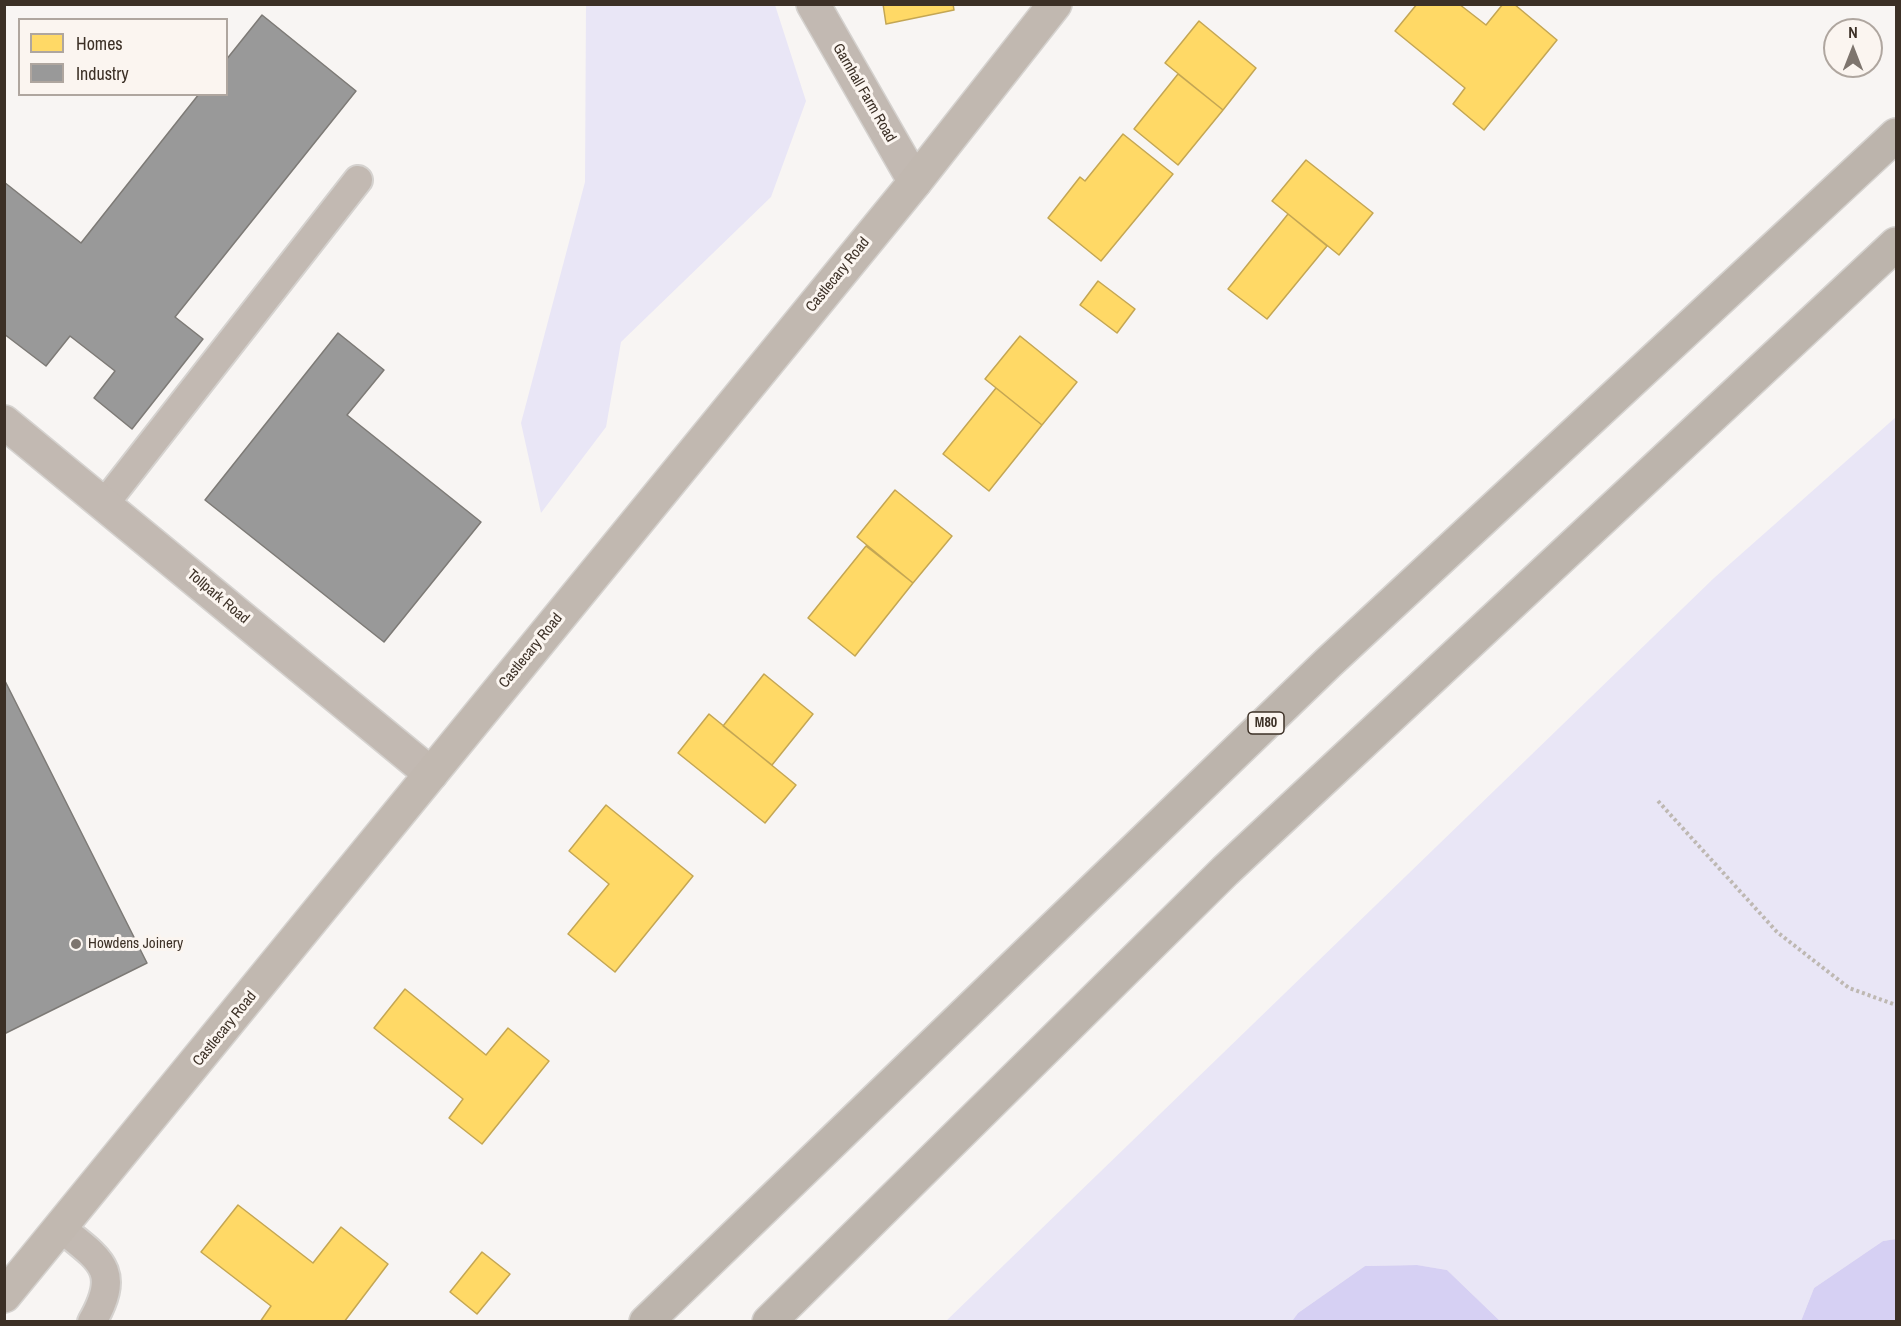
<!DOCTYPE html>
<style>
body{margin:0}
#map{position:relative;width:1901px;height:1326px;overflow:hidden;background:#f8f5f3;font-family:"Archivo Narrow",sans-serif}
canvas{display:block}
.frame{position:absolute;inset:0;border:6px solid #3c3026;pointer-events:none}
.legend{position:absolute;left:18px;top:18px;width:210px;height:78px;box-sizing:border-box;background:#fbf5f0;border:2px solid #afa69f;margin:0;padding:8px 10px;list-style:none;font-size:18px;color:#3c3026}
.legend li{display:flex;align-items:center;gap:12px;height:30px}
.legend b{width:30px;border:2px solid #afa69f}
.north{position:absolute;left:1823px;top:18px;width:60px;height:60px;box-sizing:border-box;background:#fbf5f0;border:2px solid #afa69f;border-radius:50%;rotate:0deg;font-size:16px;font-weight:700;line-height:24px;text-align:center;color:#3c3026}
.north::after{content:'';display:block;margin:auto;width:21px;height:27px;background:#7e756e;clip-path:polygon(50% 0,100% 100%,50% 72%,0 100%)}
</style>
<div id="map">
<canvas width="1901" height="1326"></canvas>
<div class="frame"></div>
<ul class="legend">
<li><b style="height:16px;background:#ffd966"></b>Homes</li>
<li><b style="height:16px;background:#999"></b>Industry</li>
</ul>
<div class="north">N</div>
</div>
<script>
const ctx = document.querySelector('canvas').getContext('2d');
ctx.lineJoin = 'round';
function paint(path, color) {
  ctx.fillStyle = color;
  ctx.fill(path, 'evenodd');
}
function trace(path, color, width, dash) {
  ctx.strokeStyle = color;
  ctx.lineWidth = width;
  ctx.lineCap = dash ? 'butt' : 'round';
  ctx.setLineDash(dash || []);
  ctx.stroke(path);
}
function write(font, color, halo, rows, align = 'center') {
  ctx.font = font + ' "Archivo Narrow",sans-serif';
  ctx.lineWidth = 6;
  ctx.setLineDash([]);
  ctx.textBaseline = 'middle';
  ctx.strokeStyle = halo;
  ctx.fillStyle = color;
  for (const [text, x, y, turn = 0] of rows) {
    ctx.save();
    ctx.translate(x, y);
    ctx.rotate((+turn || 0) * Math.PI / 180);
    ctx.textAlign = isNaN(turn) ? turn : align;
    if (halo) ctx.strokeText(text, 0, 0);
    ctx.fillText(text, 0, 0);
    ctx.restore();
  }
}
paint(new Path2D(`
 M586,5h189l31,96 -35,96 -150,145 -15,85 -65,86 -20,-90 64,-241z
 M1896,417v822l-13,2 -69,47 -13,33h-301l-53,-51 -31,-5 -51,1 -67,47 -6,8 -347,1 769,-744z`), '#e9e6f6');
paint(new Path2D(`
 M1896,1239v82h-95l13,-33 69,-47z
 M1417,1265l30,5 53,51h-208l6,-8 67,-47z`), '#d6d0f3');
const homes = new Path2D(`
 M883,4h70l1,6 -68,14z
 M1417,4h42l27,21 17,-21h11l43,36 -73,90 -31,-26 12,-16 -70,-57z
 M1199,21l57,47 -33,42 -58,-47z
 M1178,74l45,36 -45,55 -44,-36z
 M1123,134l50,40 -72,87 -53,-43 32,-41 5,4z
 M1306,160l67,53 -34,42 -67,-54z
 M1288,214l39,32 -60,73 -39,-30z
 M1098,281l37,28 -18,24 -37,-28z
 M1020,336l57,46 -35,43 -57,-46z
 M996,388l46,37 -53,66 -46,-37z
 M895,490l57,46 -39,47 -56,-46z
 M866,546l47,37 -58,73 -47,-38z
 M764,674l49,40 -41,51 -49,-39z
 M709,714l87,71 -31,38 -87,-70z
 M606,805l87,71 -78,96 -47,-38 41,-50 -40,-33z
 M405,989l81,66 22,-27 41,33 -67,83 -33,-26 14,-19 -89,-71z
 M238,1205l75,58 28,-36 47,37 -44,58h-84l11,-16 -70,-54z
 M482,1252l28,22 -33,40 -27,-22z`);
paint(homes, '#ffd966');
trace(homes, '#c4a653', 1.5);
const industry = new Path2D(`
 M262,15l94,76 -181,226 28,22 -71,90 -38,-31 21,-27 -45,-35 -24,30 -42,-32v-152l77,61 118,-149h27v-34z
 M338,333l46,37 -37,45 134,107 -97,120 -179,-142z
 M4,679l143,284 -143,71z`);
paint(industry, '#999');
trace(industry, '#7d7a76', 1.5);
const service = new Path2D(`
 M105,503l253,-323
 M62,1229c40,32 59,42 30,93`);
const minor = new Path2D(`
 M813,4l102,178
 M4,422l427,352`);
const secondary = new Path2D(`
 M4,1296l911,-1114 140,-178`);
const motorway = new Path2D(`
 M646,1322l682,-659 568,-528
 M769,1322l456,-451 671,-627`);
trace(service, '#d5d2cf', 32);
trace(minor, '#d5d2cf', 36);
trace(secondary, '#d5d2cf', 36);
trace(motorway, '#d5d2cf', 36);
trace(new Path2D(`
 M1658,801l119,131 72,56 47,17`), '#beb8b2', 4, [3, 3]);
trace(service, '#c2b9b2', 28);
trace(minor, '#c2b9b2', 33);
trace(secondary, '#c1b8b0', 33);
trace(motorway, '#bcb4ac', 33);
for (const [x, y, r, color] of [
 [76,944,6,"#7e756e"]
]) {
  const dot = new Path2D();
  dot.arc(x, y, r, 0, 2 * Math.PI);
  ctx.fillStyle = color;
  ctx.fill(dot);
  trace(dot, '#fbf5f0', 2);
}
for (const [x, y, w] of [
 [1266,723,36]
]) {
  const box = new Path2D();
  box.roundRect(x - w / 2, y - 11, w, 22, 4.5);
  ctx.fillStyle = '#fbf5f0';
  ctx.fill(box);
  trace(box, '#3c3026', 1.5);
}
write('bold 14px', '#3c3026', null, [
 ["M80",1266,723]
]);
write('15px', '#3c3026', '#fbf5f0', [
 ["Garnhall Farm Road",864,93,60],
 ["Castlecary Road",838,275,-51],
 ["Tollpark Road",218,597,40],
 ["Castlecary Road",531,651,-51],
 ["Castlecary Road",225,1029,-51]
]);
write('15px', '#3c3026', '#fbf5f0', [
 ["Howdens Joinery",88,944]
], 'left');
</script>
